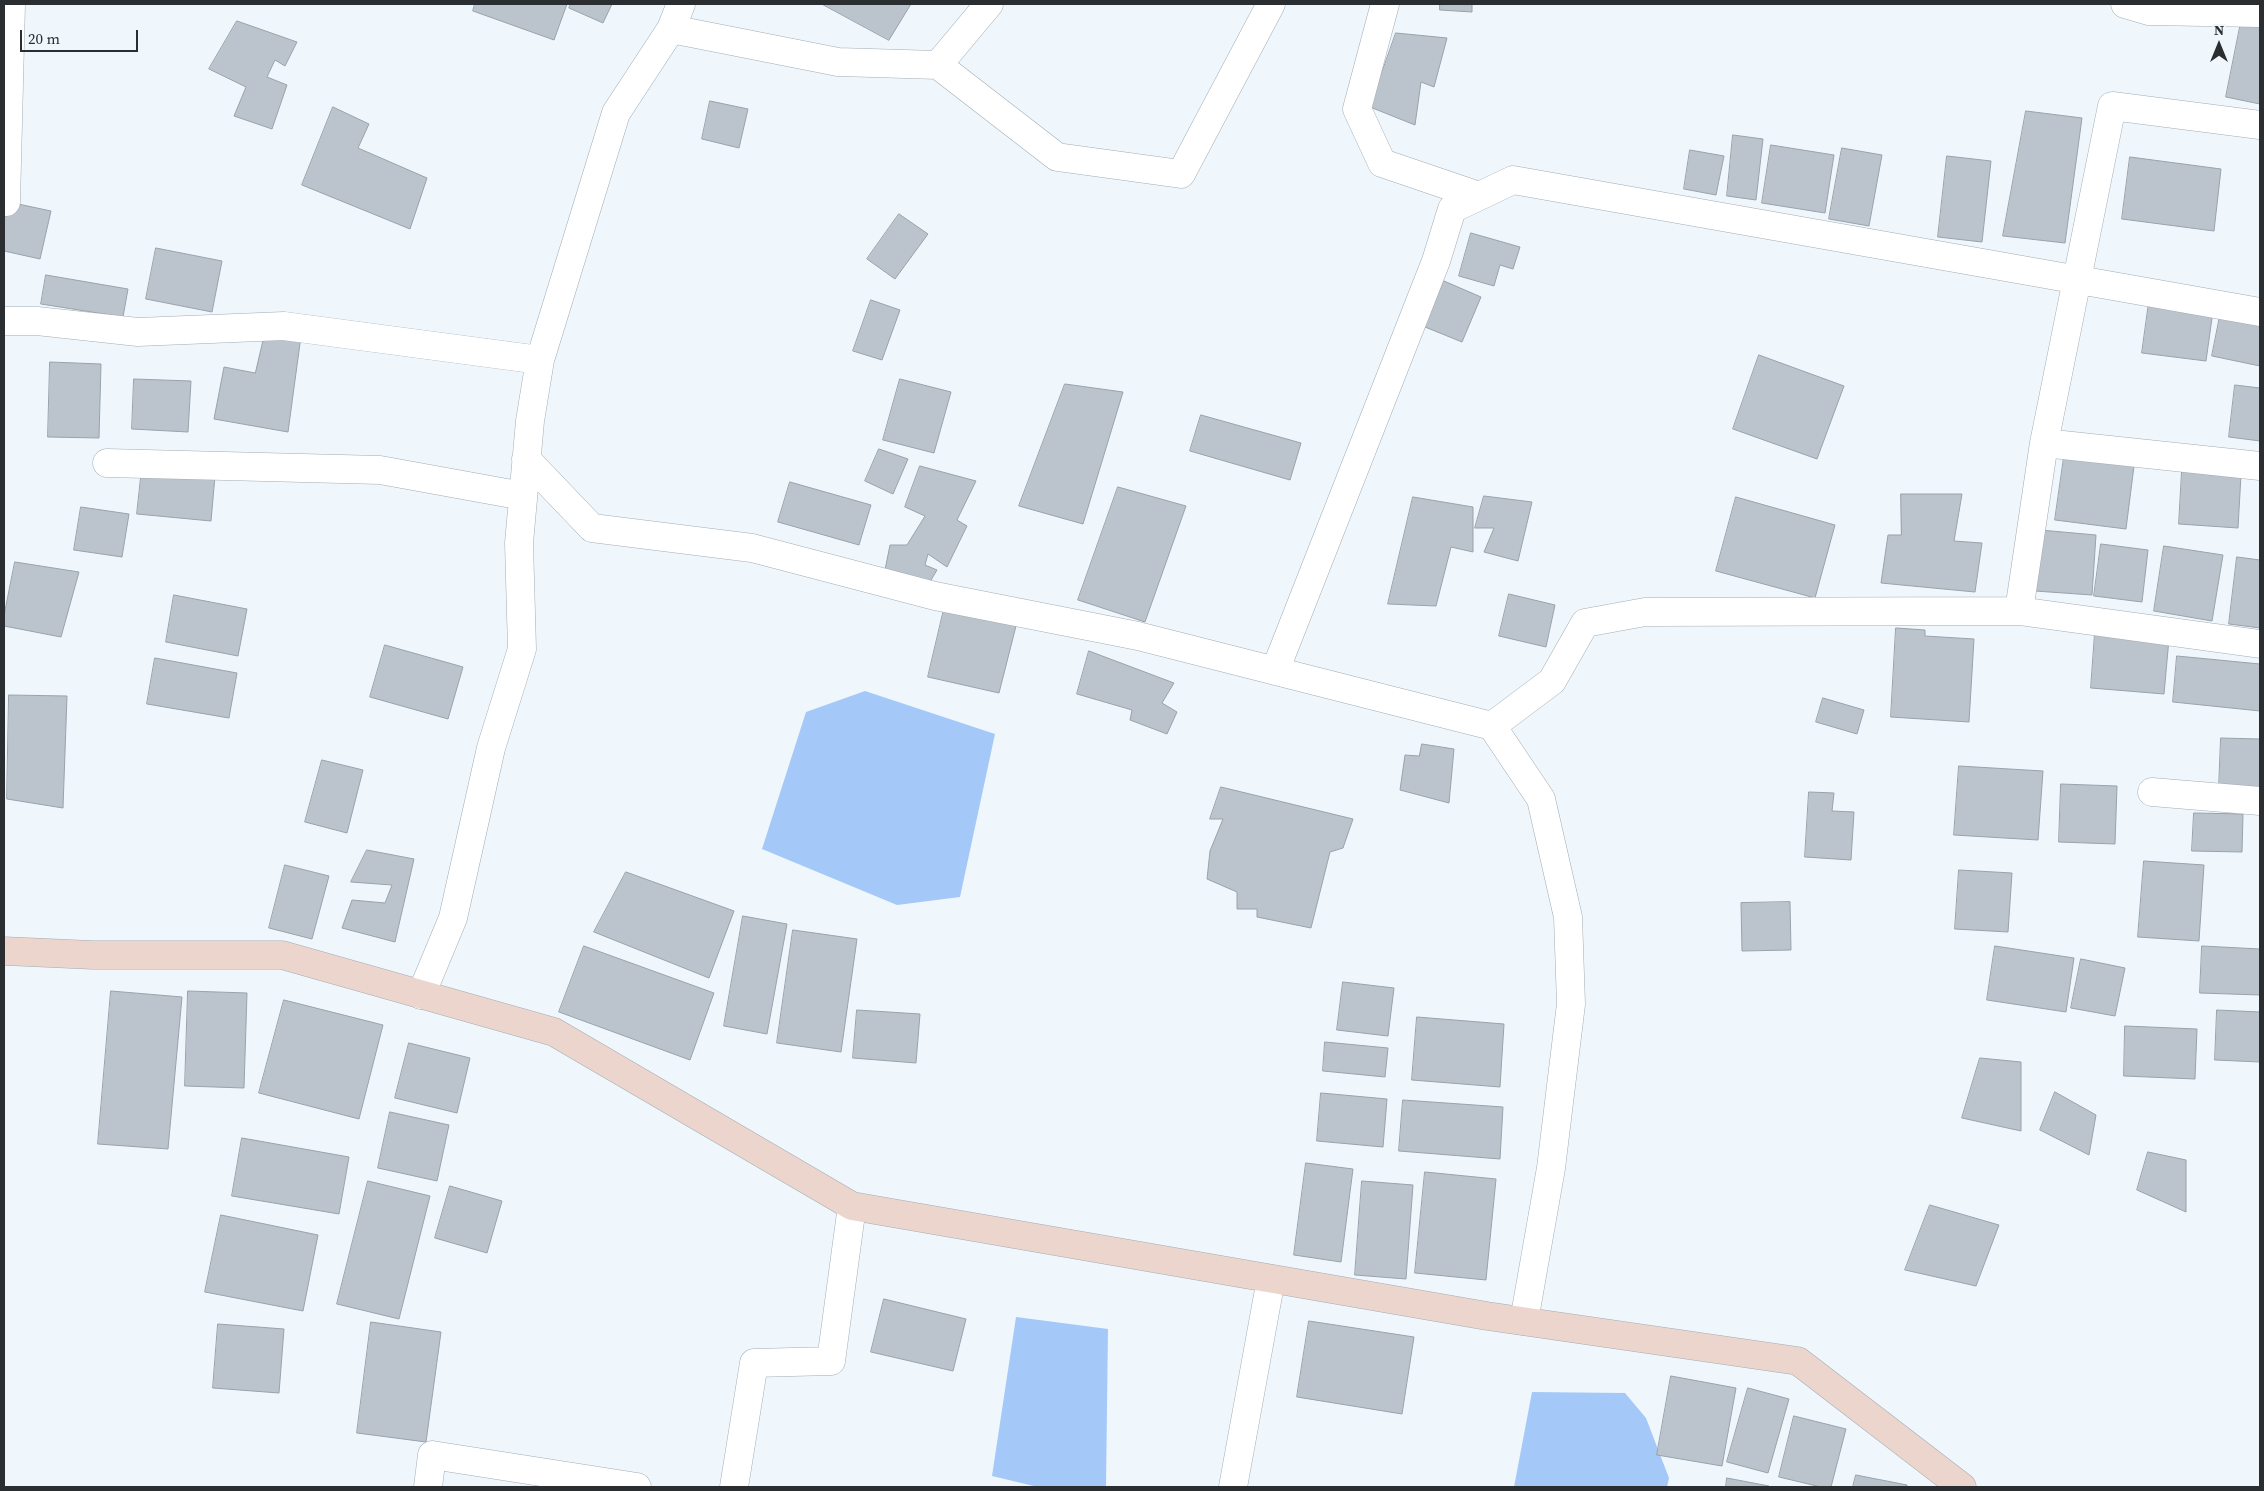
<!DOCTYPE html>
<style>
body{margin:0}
#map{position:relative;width:2264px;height:1491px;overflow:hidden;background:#eff7fd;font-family:"Source Serif 4",serif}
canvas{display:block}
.frame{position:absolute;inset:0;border:5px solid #2b2e31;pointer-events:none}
.north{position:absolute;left:2194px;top:20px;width:50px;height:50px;-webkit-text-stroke:4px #eff7fd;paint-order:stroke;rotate:0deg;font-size:14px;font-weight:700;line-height:20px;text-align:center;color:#2b2e31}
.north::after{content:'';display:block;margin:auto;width:18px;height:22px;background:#2b2e31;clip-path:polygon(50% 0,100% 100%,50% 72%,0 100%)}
.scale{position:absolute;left:20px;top:30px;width:118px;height:22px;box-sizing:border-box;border:2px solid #2b2e31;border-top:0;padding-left:6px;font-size:15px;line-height:18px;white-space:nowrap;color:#2b2e31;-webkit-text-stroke:4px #eff7fd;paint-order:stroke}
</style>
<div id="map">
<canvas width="2264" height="1491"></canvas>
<div class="frame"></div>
<div class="north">N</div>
<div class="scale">20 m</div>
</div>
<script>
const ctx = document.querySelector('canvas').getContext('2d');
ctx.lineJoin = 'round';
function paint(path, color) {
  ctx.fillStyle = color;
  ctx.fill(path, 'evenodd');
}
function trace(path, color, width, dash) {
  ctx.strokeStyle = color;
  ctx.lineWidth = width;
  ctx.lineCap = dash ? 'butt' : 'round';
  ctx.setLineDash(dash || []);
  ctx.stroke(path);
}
paint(new Path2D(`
 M865,691l130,43 -35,163 -63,8 -135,-56 44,-137z
 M1016,1317l92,12 -2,158h-68l-46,-11z
 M1532,1392l93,1 21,25 23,60 -2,9h-153z`), '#a4c9f8');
const building = new Path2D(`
 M475,4h92l-13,36 -81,-29z
 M571,4h41l-9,19 -34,-15z
 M822,4h89l-22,36z
 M1440,4h32v8l-32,-2z
 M237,21l60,21 -12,24 -10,-6 -8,17 20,8 -15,44 -38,-13 12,-29 -37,-18z
 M2241,22l19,4v78l-34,-7z
 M1396,33l51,5 -13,49 -13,-5 -6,43 -45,-18z
 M710,101l38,8 -9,39 -37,-9z
 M333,107l36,17 -11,24 69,30 -17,51 -108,-44z
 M2026,111l56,7 -17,125 -62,-7z
 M1733,135l30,4 -7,61 -29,-4z
 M1771,145l63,10 -9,58 -63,-10z
 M1842,148l40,7 -13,71 -40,-7z
 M1690,150l34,6 -8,39 -32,-6z
 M1947,156l44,5 -9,81 -44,-5z
 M2130,157l91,12 -7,62 -92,-12z
 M4,201l47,10 -11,48 -36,-8z
 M899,214l29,20 -33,45 -28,-20z
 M1471,233l49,14 -7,22 -13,-4 -6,21 -35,-10z
 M156,248l66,13 -10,51 -66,-13z
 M46,275l82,14 -5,28 -82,-13z
 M1444,281l37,16 -19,45 -37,-15z
 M871,300l29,10 -18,50 -29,-9z
 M2149,302l64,9 -7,50 -64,-8z
 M2221,311l39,8v47l-48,-10z
 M266,329l35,7 -13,96 -74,-13 10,-52 31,6z
 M1759,355l85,31 -27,73 -84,-30z
 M50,362l51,2 -2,74 -51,-1z
 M134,379l57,2 -3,51 -56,-3z
 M900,379l51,13 -17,61 -51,-13z
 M1065,384l58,8 -40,132 -64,-18z
 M2235,385l25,3v53l-31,-4z
 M1201,415l100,28 -11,37 -100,-29z
 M879,449l29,10 -15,35 -28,-13z
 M2064,457l70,9 -8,63 -71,-9z
 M920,466l56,15 -19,39 10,6 -20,41 -19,-13 -3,11 12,5 -9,15 -43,-15 5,-25h17l18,-29 -20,-9z
 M142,468l73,8 -4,45 -74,-7z
 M2182,471l59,4 -3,53 -59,-4z
 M790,482l81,23 -12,40 -81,-23z
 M1118,487l68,19 -41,116 -67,-22z
 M1901,494h61l-8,47 28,2 -7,49 -94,-9 7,-48h13z
 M1484,496l48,6 -14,59 -34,-9 10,-24h-19z
 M1413,497l60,10v45l-22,-5 -15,59 -48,-2z
 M1736,497l99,28 -20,73 -99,-27z
 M81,507l48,7 -7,43 -48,-7z
 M2040,530l56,5 -4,60 -57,-4z
 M2101,544l47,6 -6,52 -48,-6z
 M2164,546l59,9 -11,66 -58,-10z
 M2237,557l23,3v68l-31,-4z
 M15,562l64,10 -18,65 -57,-11v-10z
 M1509,594l46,11 -9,42 -47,-11z
 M174,595l73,14 -9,47 -72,-14z
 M944,609l72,17 -17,67 -71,-16z
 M1896,628l29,2v6l49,3 -5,83 -78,-5z
 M2095,633l74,6 -5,55 -73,-6z
 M385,645l78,22 -15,52 -78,-22z
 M1089,651l85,32 -12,20 15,9 -10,22 -37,-14 2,-10 -55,-16z
 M2177,656l83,8v47l-87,-9z
 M155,658l82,15 -8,45 -82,-14z
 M9,695l58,1 -4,112 -56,-9z
 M1823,698l41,12 -7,24 -41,-12z
 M2221,738l39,1v51l-41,-2z
 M1422,744l32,5 -5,54 -49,-13 5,-35 14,1z
 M322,760l41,10 -16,63 -42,-11z
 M1959,766l84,5 -5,69 -84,-5z
 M2061,784l56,2 -2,58 -56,-2z
 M1221,787l132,32 -10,29 -13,4 -19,76 -54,-11v-8h-20v-17l-30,-13 3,-28 13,-32h-13z
 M1809,792l25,1 -2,18 22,1 -3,48 -46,-3z
 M2194,813l49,1 -1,38 -50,-1z
 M367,850l47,9 -19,83 -53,-14 10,-28 33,3 7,-18 -41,-3z
 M2144,861l60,4 -5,76 -61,-4z
 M285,865l44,11 -17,63 -43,-11z
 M1959,870l53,3 -4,59 -53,-3z
 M626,872l108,39 -25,67 -115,-46z
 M1790,902l1,48 -49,1 -1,-48z
 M743,916l44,8 -20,110 -43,-8z
 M793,930l64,9 -16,113 -64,-9z
 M584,946l130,47 -24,67 -131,-48z
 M1995,946l79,12 -8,54 -79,-12z
 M2202,946l58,3v46l-60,-2z
 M2081,959l44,9 -10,48 -44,-8z
 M1343,982l51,6 -6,48 -51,-6z
 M111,991l71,6 -14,152 -70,-5z
 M188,991l59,2 -3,95 -59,-2z
 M284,1000l99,25 -24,94 -100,-26z
 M857,1010l63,4 -4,49 -63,-5z
 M2217,1010l43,2v50l-45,-2z
 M1417,1017l87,7 -4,63 -88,-7z
 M2125,1026l72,3 -2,50 -71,-3z
 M1325,1042l63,6 -3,29 -62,-6z
 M409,1043l61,15 -13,55 -62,-15z
 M1980,1058l41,4v69l-59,-13z
 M2055,1092l41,23 -7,40 -49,-25z
 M1321,1093l66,6 -4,48 -66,-6z
 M1403,1100l100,7 -3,52 -101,-8z
 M390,1112l59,13 -12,56 -59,-13z
 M242,1138l107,19 -10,57 -107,-18z
 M2148,1152l38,8v52l-49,-22z
 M1306,1163l47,6 -12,93 -47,-7z
 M1425,1172l71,7 -10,101 -71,-7z
 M368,1181l62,15 -31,123 -62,-15z
 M1362,1181l51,4 -7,94 -51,-4z
 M450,1186l52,15 -15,52 -52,-15z
 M1930,1205l69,20 -23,61 -71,-16z
 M221,1215l97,20 -15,76 -98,-19z
 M884,1299l82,20 -13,52 -82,-19z
 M1309,1321l105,16 -12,77 -105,-17z
 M371,1322l70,10 -15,110 -69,-9z
 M218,1324l66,5 -5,64 -66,-5z
 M1671,1376l65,12 -14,78 -65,-11z
 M1748,1388l41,11 -21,74 -41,-11z
 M1794,1416l52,13 -15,58h-10l-42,-10z
 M1856,1475l51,10v2h-54z
 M1727,1478l42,8v1h-43z`);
paint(building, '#bbc4cc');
trace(building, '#99a2aa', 1);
const minor = new Path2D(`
 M1385,4l-28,105 25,54 97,33
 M2125,4l24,7 111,2
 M671,29l167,33 100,3 51,-61
 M938,65l119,92 124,17 90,-170
 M6,202l5,-198
 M4,321h33l101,11 146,-6 256,34
 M2044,443l216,23
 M526,459l66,69 160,20 183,48 203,40 354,90 49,73 27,118 3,87 -20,164 -27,153
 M107,463l273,7 143,26
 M2019,611l25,-168 68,-337 148,19
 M1275,671l161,-410 16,-52 61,-29 747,132
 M1492,726l60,-45 33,-58 60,-11 374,-1 241,33
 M2152,792l108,9
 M421,995l32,-77 38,-170 31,-99 -3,-106 11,-122 10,-61 76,-247 55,-84 10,-25
 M428,1487l4,-32 205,32
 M734,1487l20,-124 77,-2 21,-155
 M1233,1487l38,-208`);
const secondary = new Path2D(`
 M4,951l89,4h189l272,77 298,174 635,110 311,45 164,126`);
trace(minor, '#a3acb4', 29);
trace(secondary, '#a3acb4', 29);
trace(minor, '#fff', 28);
trace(secondary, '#ecd5cd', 28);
</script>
